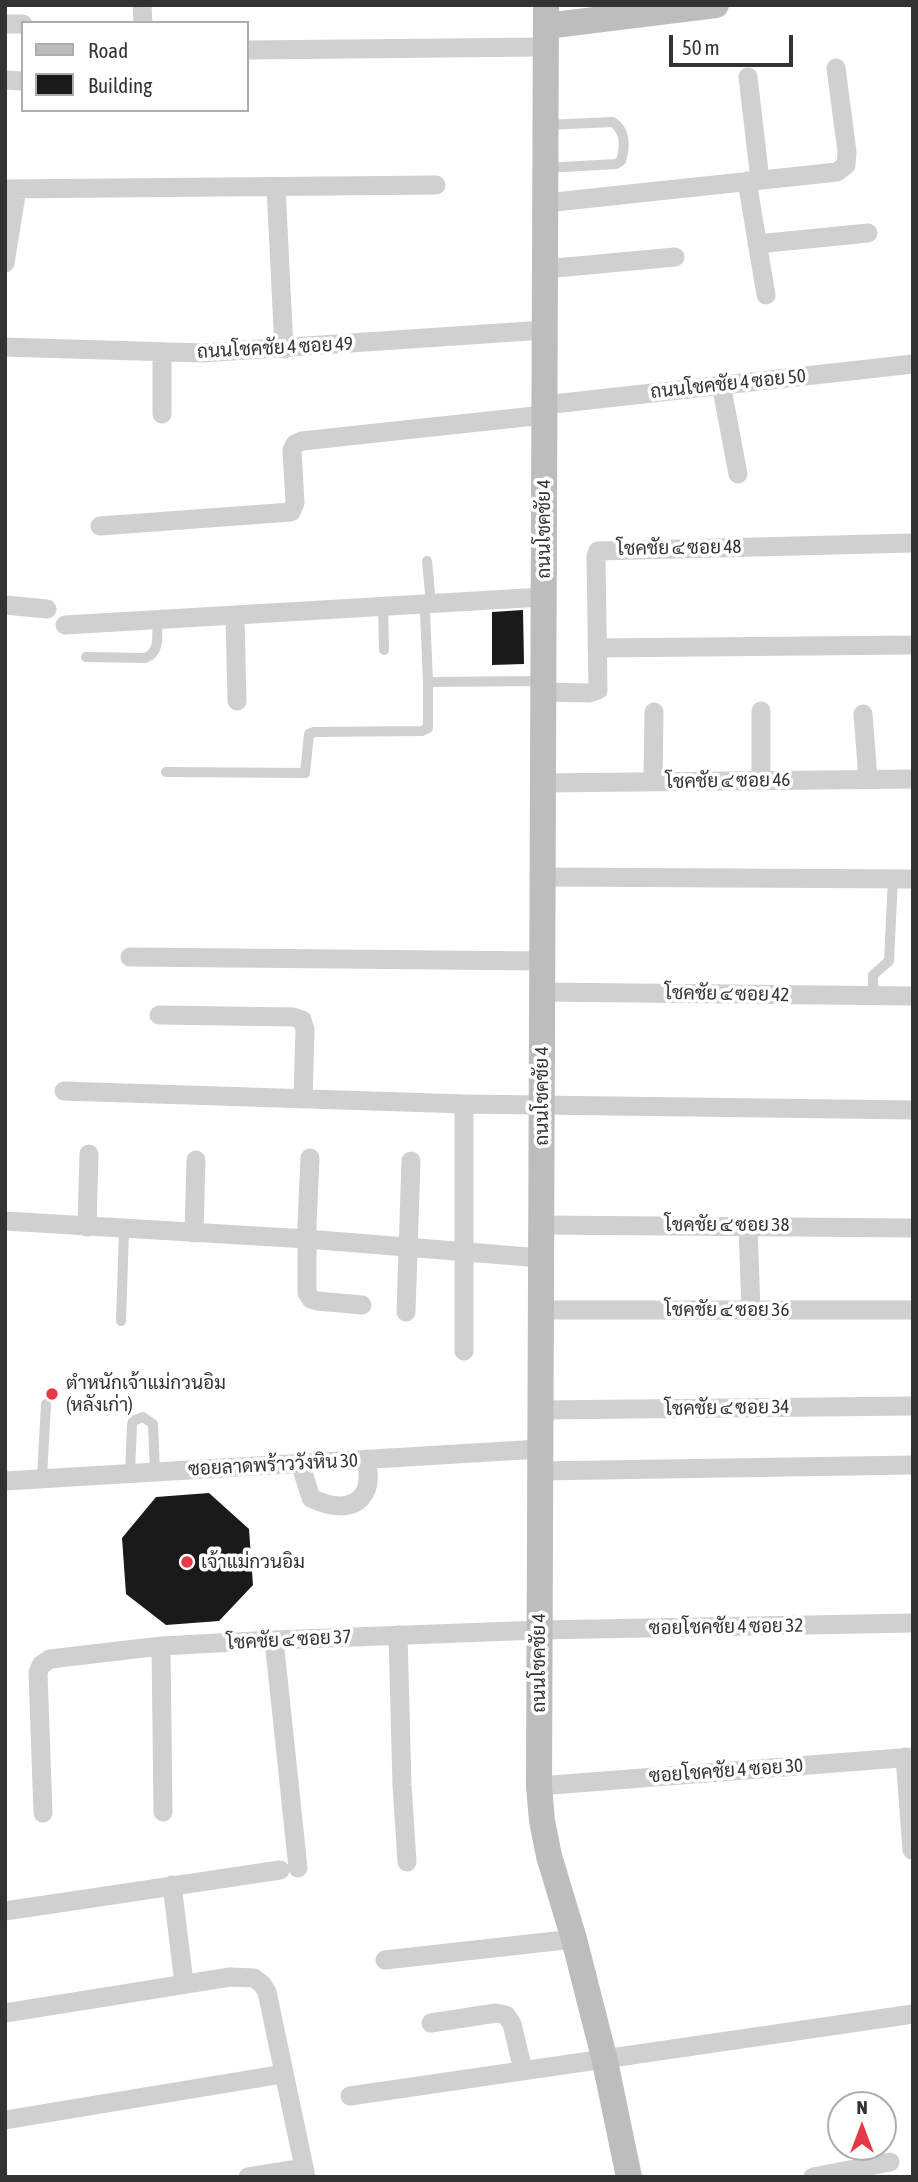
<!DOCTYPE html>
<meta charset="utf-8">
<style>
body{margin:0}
#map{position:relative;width:918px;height:2182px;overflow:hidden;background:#fff;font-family:"Asap Condensed",sans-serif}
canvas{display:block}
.frame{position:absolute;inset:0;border:7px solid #333;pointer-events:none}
.legend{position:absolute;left:21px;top:21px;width:228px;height:91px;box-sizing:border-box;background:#fff;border:2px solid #adadad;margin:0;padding:9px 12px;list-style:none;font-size:21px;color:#333}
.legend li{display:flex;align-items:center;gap:14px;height:35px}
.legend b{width:35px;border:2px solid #adadad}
.north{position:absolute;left:827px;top:2091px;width:70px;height:70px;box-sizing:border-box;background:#fff;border:2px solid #adadad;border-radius:50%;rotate:0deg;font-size:19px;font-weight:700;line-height:28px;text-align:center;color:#333}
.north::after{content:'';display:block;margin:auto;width:24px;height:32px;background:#e63946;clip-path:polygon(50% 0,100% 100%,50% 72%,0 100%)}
.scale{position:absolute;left:669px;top:35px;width:124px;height:32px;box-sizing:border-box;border:4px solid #333;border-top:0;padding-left:9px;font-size:21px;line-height:24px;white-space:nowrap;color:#333;-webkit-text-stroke:5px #fff;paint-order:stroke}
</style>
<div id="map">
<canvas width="918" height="2182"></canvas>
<div class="frame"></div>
<ul class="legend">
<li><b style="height:9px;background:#bdbdbd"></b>Road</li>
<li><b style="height:19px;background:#1a1a1a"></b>Building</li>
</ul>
<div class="north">N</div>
<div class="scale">50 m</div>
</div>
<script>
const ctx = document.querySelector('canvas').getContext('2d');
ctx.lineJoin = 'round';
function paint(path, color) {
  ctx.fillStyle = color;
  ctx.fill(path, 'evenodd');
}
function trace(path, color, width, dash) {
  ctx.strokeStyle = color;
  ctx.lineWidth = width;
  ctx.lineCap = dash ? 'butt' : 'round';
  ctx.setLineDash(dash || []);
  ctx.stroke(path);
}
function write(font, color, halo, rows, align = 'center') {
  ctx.font = font + ' "Asap Condensed",Sarabun,sans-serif';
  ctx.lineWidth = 7;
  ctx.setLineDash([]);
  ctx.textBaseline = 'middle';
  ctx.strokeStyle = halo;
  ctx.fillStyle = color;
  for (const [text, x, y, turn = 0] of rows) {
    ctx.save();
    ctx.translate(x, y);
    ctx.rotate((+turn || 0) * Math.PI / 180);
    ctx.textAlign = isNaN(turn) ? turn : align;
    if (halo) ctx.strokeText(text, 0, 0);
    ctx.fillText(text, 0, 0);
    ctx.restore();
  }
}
paint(new Path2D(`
 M523,610l1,54 -32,1v-53z
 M209,1493l40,36 4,56 -34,36 -53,4 -40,-31 -4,-56 34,-41z`), '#1a1a1a');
trace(new Path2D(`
 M545,168l71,-4 5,-3c4,-14 5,-30 -8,-39l-67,3
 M427,561l4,43
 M383,607l1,43
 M425,612l3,70 115,-1
 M86,657l59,1c16,-6 12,-24 12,-38
 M166,772l139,1 4,-39 5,-2 108,-1 6,-3v-46
 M873,996v-21l16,-14 4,-83
 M121,1321l3,-91
 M130,1473l2,-48 1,-4 10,-4 10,7 2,48
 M42,1478l4,-74`), '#d0d0d0', 10);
trace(new Path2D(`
 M142,5l1,18
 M5,24h18
 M247,50l298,-3
 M748,77l12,103
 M5,80l18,1
 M747,181l19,114
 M276,187l8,162
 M5,189l431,-4
 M545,203l292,-31 9,-7 1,-13 -11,-84
 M757,244l111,-11
 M5,263l12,-74
 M545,269l130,-12
 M5,347l197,6 342,-23
 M162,353v61
 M721,384l17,90
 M544,405l369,-41
 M100,526l191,-14 4,-9 -3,-53 3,-6 7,-3 242,-26
 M5,605l42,4
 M235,616l2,85
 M65,625l478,-28
 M597,648l316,-3
 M543,692l46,1 9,-3 -2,-134 2,-5 315,-8
 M761,711v70
 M863,714l5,65
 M653,782l1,-70
 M543,783l370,-4
 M542,877l371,2
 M130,957l412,4
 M542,992l371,4
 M159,1015l134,2 9,3 3,10 -2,69
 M64,1091l400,13 449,6
 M310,1158l-3,67v68l4,6 6,2 45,4
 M5,1221l302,18 234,19
 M541,1225l372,3
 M748,1226l3,84
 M87,1227l2,-73
 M194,1233l2,-73
 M541,1310h372
 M406,1312l5,-151
 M464,1351v-247
 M540,1410l373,-4
 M300,1463l11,35c16,8 43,15 54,-6 5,-9 3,-22 2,-33
 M540,1471l373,-6
 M5,1481l535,-32
 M398,1635l4,150 5,77
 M274,1640l24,228
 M161,1646l2,166
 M905,1757l7,93
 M539,1786l374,-29
 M43,1813l-5,-140 3,-8 9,-6 111,-13 113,-6 266,-10 373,-7
 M172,1885l12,98
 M5,1911l275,-41
 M385,1960l189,-21
 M5,2013l225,-36 24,1 8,6 5,8 39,185
 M431,2023l65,-10 10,2 6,9 11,46
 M350,2096l563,-82
 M5,2120l278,-46
 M248,2177l56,-9
 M813,2177l77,-15`), '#d0d0d0', 19);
trace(new Path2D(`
 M546,5l-7,1781 3,35 7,35 25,83 30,118 25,120
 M546,26l170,-21`), '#bdbdbd', 26);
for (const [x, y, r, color] of [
 [52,1394,7,"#e63946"],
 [187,1562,7,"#e63946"]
]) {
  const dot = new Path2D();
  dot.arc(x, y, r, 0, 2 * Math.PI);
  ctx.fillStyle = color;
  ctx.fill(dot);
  trace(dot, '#fff', 2.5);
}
write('19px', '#333', '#fff', [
 ["ถนนโชคชัย 4 ซอย 49",275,348,-3],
 ["ถนนโชคชัย 4 ซอย 50",728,384,-6],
 ["ถนนโชคชัย 4",544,529,-90],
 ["โชคชัย ๔ ซอย 48",679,548,-1],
 ["โชคชัย ๔ ซอย 46",728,781,-1],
 ["โชคชัย ๔ ซอย 42",727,994,1],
 ["ถนนโชคชัย 4",542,1096,-90],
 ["โชคชัย ๔ ซอย 38",727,1225],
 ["โชคชัย ๔ ซอย 36",727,1310],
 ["โชคชัย ๔ ซอย 34",727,1408,-1],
 ["ซอยลาดพร้าววังหิน 30",273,1465,-3],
 ["ซอยโชคชัย 4 ซอย 32",726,1627,-1],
 ["โชคชัย ๔ ซอย 37",289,1640,-3],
 ["ถนนโชคชัย 4",539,1663,-90],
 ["ซอยโชคชัย 4 ซอย 30",726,1771,-4]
]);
write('19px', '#333', '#fff', [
 ["ตำหนักเจ้าแม่กวนอิม",66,1383],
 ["(หลังเก่า)",66,1405],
 ["เจ้าแม่กวนอิม",201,1562]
], 'left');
</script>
